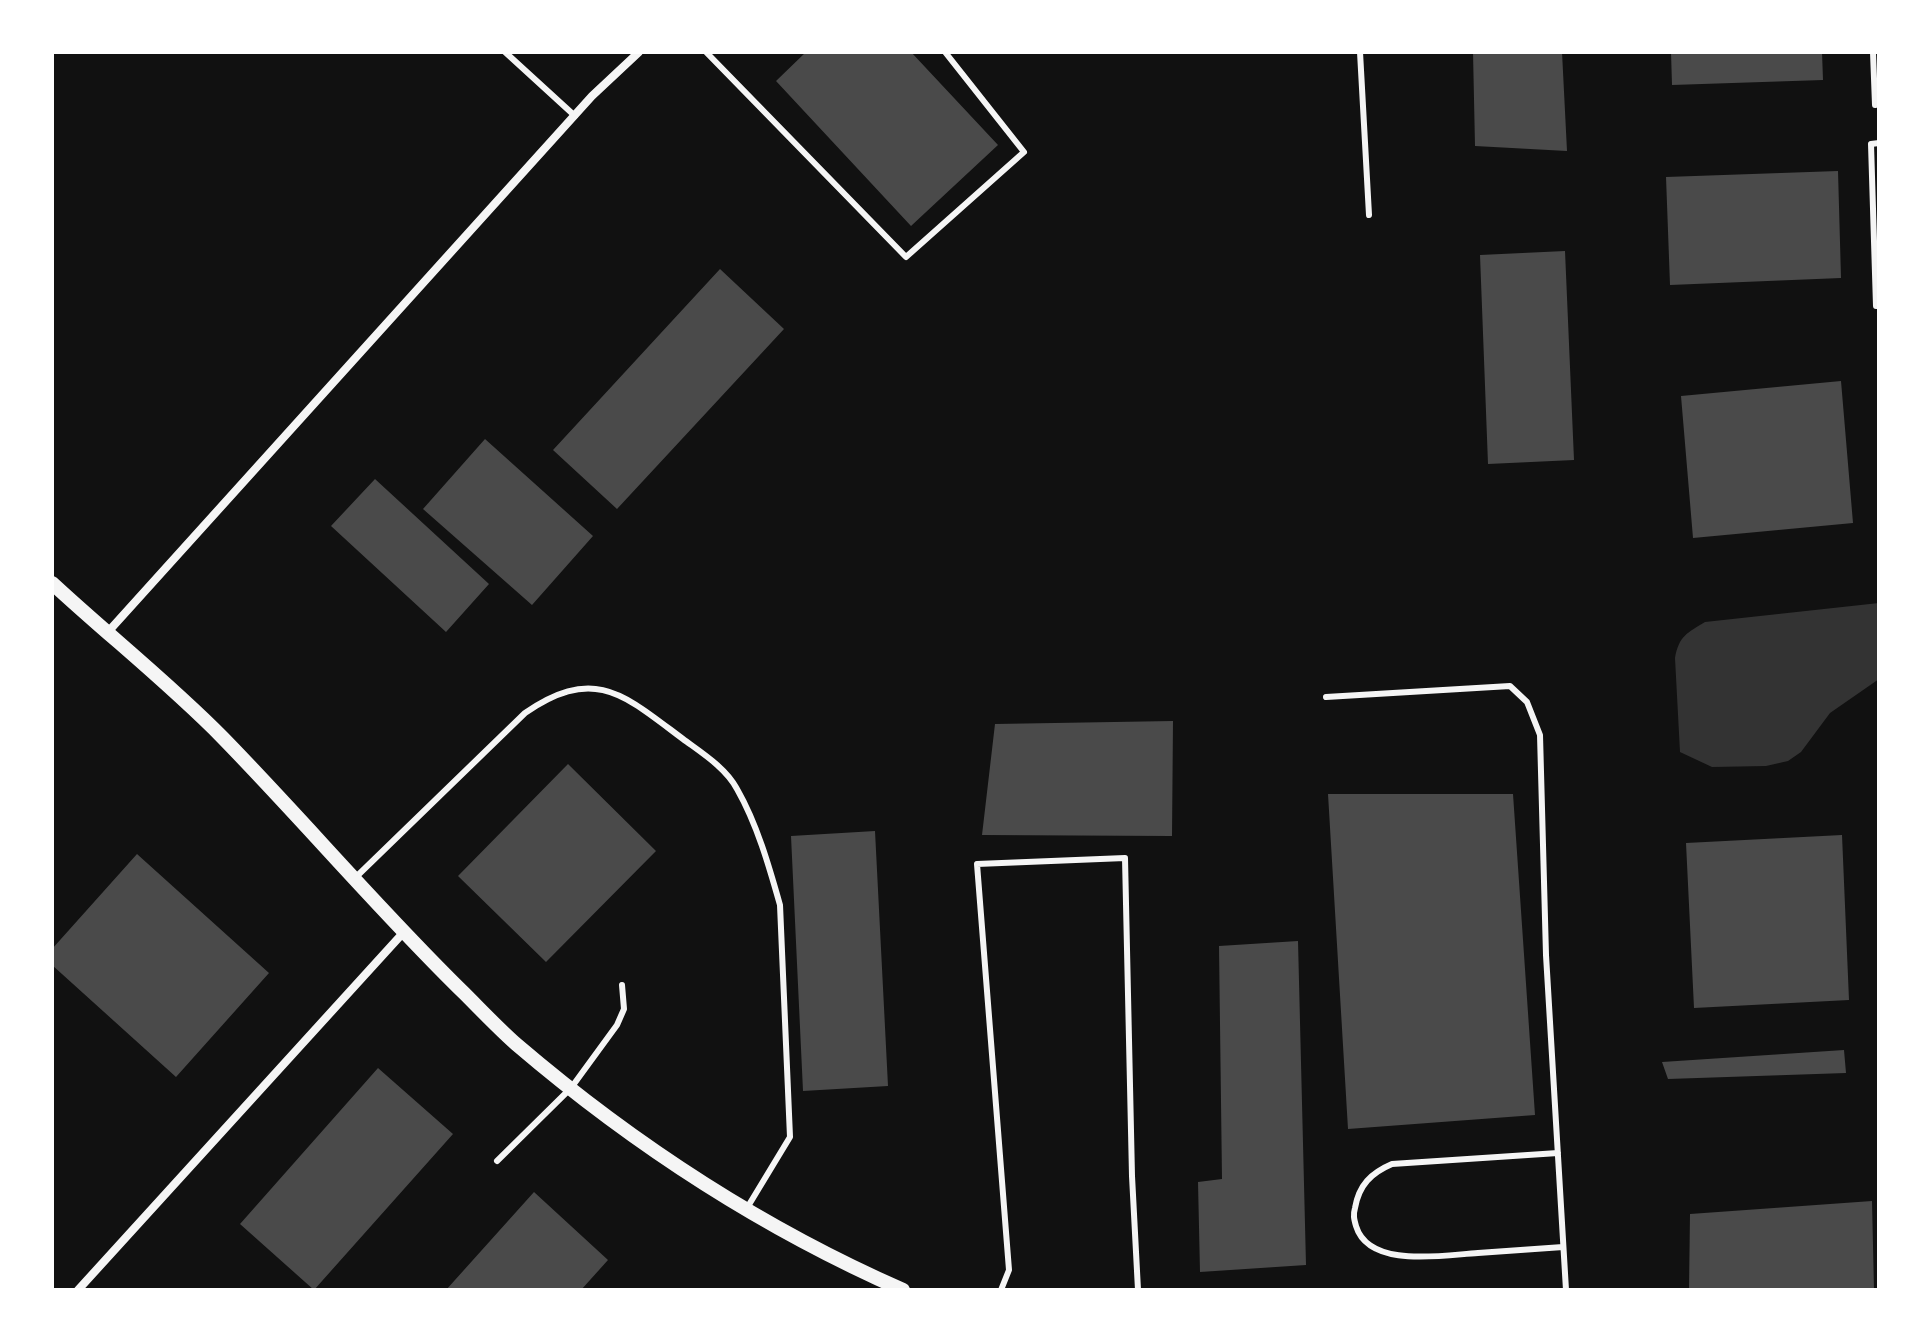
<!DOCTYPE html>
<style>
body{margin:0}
#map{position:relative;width:1931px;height:1342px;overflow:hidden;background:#111;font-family:Poppins,sans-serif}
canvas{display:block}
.frame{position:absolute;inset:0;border:54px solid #fff;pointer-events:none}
</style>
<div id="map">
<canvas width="1931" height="1342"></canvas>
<div class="frame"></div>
</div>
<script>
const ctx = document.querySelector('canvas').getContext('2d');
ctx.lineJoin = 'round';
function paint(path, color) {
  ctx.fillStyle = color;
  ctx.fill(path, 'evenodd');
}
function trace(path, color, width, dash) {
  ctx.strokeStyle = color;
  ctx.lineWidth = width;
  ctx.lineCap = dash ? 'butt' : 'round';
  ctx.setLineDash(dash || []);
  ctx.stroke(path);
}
paint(new Path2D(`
 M1879,603v76l-49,34 -29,39 -13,9 -22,5 -54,1 -32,-15 -5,-94c4,-22 12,-25 30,-36z`), '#333');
paint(new Path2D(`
 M806,52h105l87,93 -87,81 -135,-145z
 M1473,52h89l5,99 -92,-5z
 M1671,52h151l1,28 -151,5z
 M1838,171l3,107 -171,7 -4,-108z
 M1565,251l9,209 -86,4 -8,-209z
 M720,269l64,60 -167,180 -64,-59z
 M1841,381l12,142 -160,15 -12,-142z
 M485,439l108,97 -61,69 -109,-96z
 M375,479l114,105 -43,48 -115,-106z
 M1173,721l-1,115 -190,-1 13,-111z
 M568,764l88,87 -110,111 -88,-86z
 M1328,794h185l22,321 -187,14z
 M875,831l13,255 -85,5 -12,-255z
 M1842,835l7,165 -155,8 -8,-165z
 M137,854l132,119 -93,104 -124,-112v-16z
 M1298,941l8,324 -106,7 -2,-90 24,-3 -3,-233z
 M1844,1050l2,23 -178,6 -6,-17z
 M378,1068l75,66 -139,156 -74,-66z
 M534,1192l74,68 -27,30h-135z
 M1872,1201l2,89h-185l1,-76z`), '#4a4a4a');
trace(new Path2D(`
 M505,52l70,64
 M706,52l200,205 118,-105 -79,-100
 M1360,52l9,163
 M1873,52l2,53 4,-1
 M1879,143l-8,1 5,162h3
 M1326,697l184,-11 17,16 13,33 6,220 20,335
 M356,877l169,-164c70,-48 99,-18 158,26 19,14 43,29 54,50 20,35 32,77 43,116l10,232 -43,71
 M1558,1153l-166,11c-21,9 -33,21 -37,44 -2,7 -1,11 1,18 13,43 87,29 122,27 28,-2 57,-4 85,-6
 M497,1161l74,-73 46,-63 7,-16 -2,-24
 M1001,1290l8,-20 -32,-406 148,-6 7,318 6,114`), '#f5f5f5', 6);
trace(new Path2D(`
 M107,633l485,-537 47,-44
 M78,1290l325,-357`), '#f5f5f5', 8);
trace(new Path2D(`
 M52,583c56,52 117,100 171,155 82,84 157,173 241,255 17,17 34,35 52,51 117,100 246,184 387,246`), '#f5f5f5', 14);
</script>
